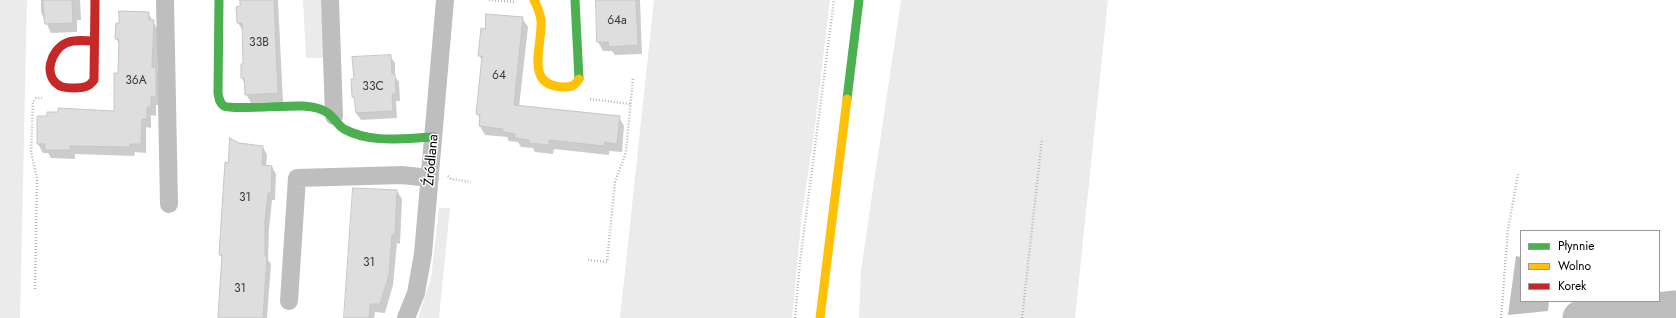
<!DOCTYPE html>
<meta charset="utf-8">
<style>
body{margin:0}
#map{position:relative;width:1676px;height:318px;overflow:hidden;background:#fff;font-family:Jost,sans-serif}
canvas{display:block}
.legend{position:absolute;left:1520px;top:230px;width:140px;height:72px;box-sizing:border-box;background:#fff;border:1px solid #999;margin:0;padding:5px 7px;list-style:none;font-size:12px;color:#000}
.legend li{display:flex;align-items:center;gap:8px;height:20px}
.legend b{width:20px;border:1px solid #999}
</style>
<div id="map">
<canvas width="1676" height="318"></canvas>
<ul class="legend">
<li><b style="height:5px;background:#4caf50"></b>Płynnie</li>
<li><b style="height:5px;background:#ffc107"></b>Wolno</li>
<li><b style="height:5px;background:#c62828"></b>Korek</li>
</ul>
</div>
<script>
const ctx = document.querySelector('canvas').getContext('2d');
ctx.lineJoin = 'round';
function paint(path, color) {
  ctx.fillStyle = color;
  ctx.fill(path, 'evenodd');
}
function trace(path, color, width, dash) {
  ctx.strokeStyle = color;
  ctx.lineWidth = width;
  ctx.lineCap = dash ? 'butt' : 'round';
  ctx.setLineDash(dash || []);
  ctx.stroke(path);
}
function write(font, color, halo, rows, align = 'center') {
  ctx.font = font + ' Jost,sans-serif';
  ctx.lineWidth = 3;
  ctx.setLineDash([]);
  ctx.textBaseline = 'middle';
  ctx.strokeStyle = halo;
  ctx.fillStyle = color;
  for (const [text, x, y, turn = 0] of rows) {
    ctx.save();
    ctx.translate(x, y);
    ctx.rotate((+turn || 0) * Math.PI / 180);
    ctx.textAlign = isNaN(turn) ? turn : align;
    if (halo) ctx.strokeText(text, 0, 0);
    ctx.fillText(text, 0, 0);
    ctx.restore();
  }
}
paint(new Path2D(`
 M0,0h27l-7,318h-20z
 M303,0h18l3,58h-18z
 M654,0h176l-16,134 -12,80 -10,104h-172z
 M901,0h207l-33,318h-216l2,-48z
 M439,208h11l-11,110h-21l13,-40z`), '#ebebeb');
paint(new Path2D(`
 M1516,256l5,1v44h28l-1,10 -40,4z`), '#bdbdbd');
paint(new Path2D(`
 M41,0h39l1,20h-4v12l-26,1 -10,-21z
 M241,0h37l5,102 -32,1 -5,-9 -1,-10 -3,-6v-13l2,-1 -1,-33 -5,-8z
 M597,0h43l2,54 -27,1 -3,-4h-9l-5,-9z
 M148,13l10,17 -1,41 3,6 1,28h-5v11l-5,-1v13l-5,-1v26l-11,-1 -1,4 -59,-2v5l-24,-1 -3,-5h-5l-5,-9 76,-32 4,-38 1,-30 -3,-6z
 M522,18l6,9 -9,80 100,10 5,9 -2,26 -13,-1v4l-55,-6 -1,5 -18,-2 -2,-4 -12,-1 -3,-5 -9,-1 -2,-4 -22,-2 -5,-9v-7l-3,-5 6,-52 -4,-7 7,-25z
 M390,56l5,7v14l4,5 1,19h-4l1,17 -36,2 -5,-7v-11l-3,-6 2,-16z
 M239,144l24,3 4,8 -1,11 6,1 4,7 -1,26h-3l-3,29 -1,31 3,4 -4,54h-48l4,-59 -3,-5 9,-90z
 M397,191l5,8 -2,45 -3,-1 -4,42 -8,28 -10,-1 -1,6h-29z`), '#0003');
trace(new Path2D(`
 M1580,318l96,-10`), '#bdbdbd', 35);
const building = new Path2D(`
 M43,0h29l1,23 -28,1z
 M240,0h34l4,93 -33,2 -1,-17h-3v-14h2l-1,-41h-5l-1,-16 4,-1z
 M596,0h40l2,45 -29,2 -1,-5h-11z
 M119,11l30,1v8h5l-2,47h4v30h-5v10h-4v12h-5l-1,25h-11v3l-60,-1v4h-25v-6h-8v-28h10v-4h11v-4l56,3v-38h4l1,-34h-4l1,-16h3z
 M486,14l37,3 -9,88 106,11 -3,28 -12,-2 -1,4 -55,-6v5l-20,-2v-3l-14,-2v-4l-12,-2v-3l-24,-3 1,-11 -4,-1 6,-58h-4l3,-28 4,1z
 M391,55l1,19h3l1,20h-4l1,17 -37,2 -2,-16h-2l-1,-18h3l-2,-22z
 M230,138l9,5 24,3 -1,19 10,1 -1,27h-3l-3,28v35h2l-4,62h-45l4,-63h-3l6,-93 3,1z
 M353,188l44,2 -2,45h-3l-3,40 -9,29h-10l-1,14h-25z`);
paint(building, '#dedede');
trace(building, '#c6c6c6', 1);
trace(new Path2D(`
 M489,0l26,2
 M590,99l40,5
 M448,176l3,3 20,3
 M588,260l19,2 8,-80 11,-30 7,-74
 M35,289l2,-110 -6,-28 2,-49 3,-4h6
 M795,318l5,-56 34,-262
 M1022,318l20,-179
 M1501,318l7,-88 10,-56`), '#b9b9b9', 2.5, [1, 2]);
trace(new Path2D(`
 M165,0l4,204
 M330,0l4,116
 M289,301l8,-123 105,-3 28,3
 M406,318l10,-25 7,-39 22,-254`), '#bebebe', 18);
trace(new Path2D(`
 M219,0l-1,93c1,5 1,10 6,13 8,4 65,-1 79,0 12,1 23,3 30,12 4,4 6,8 11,11 27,15 61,9 90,8
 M575,0l4,79
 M847,99l12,-99`), '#4caf50', 9);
trace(new Path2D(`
 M534,0c3,6 6,13 7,20 2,26 -18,66 23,67 7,0 11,-1 15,-8
 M820,318l27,-219`), '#ffc107', 9);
trace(new Path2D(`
 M94,41c-9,0 -19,-2 -28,2 -15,7 -24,33 -6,43 4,2 10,2 15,2 8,0 14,-1 19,-8l1,-80`), '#c62828', 9);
write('12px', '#383838', null, [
 ["64a",617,21],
 ["33B",259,43],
 ["64",499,76],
 ["36A",136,81],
 ["33C",373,87],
 ["31",245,198],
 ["31",369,263],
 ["31",240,289]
]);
write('14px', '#000', '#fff', [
 ["Źródlana",432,160,-85]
]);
</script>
